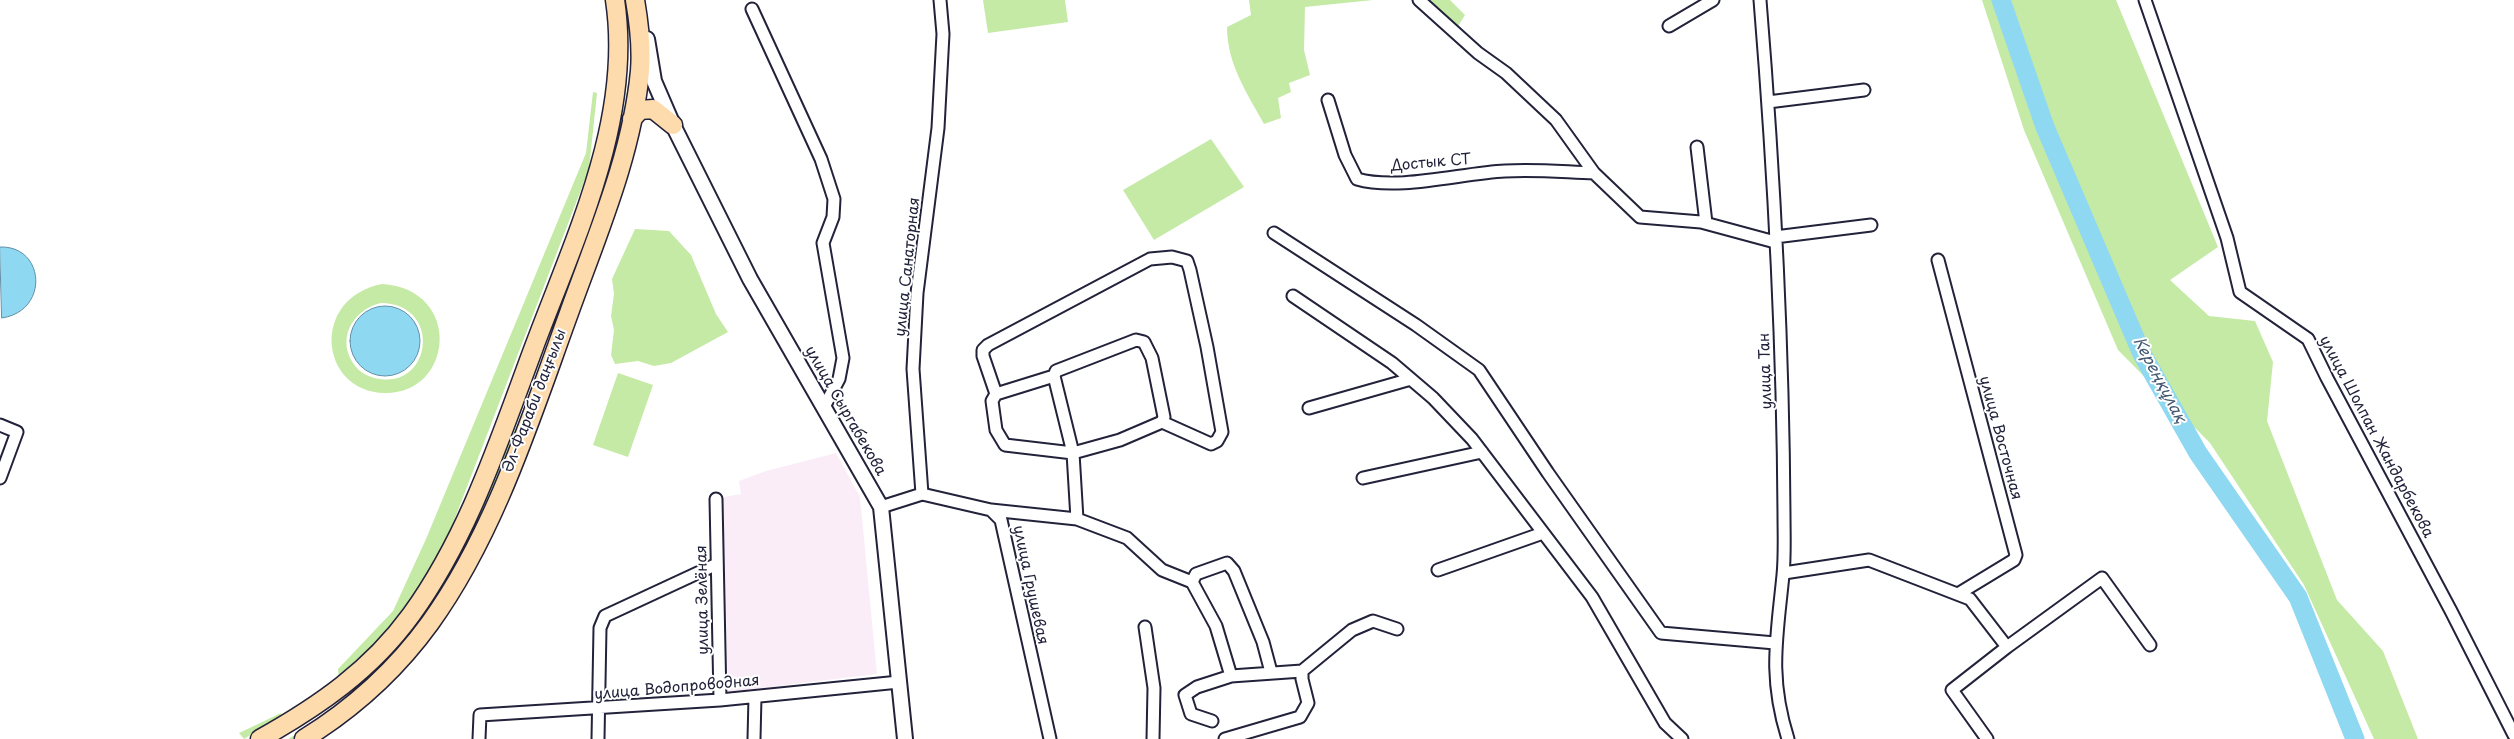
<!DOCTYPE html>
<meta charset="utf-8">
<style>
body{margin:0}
canvas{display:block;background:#fff}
</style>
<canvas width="2514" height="739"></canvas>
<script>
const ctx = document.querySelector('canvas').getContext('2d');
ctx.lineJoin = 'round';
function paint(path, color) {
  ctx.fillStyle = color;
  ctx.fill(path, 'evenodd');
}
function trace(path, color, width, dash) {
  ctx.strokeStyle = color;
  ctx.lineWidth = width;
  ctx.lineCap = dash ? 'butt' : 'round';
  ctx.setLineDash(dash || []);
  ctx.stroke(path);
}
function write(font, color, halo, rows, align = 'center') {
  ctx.font = font + ' "Playpen Sans",sans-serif';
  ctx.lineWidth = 4;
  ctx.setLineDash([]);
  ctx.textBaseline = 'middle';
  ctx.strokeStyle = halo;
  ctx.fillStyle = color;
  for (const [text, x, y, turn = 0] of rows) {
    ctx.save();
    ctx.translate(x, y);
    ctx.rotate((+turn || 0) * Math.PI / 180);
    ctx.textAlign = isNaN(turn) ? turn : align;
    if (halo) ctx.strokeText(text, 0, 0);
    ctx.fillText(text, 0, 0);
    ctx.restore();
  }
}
paint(new Path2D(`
 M836,453l24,44 17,177 -149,18 -5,-195 18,-3 -2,-13 27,-10z`), '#faedf8');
paint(new Path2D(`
 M983,0h82l3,22 -80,11z
 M1249,0h124l-68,7 -1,43 6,25 -21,8 2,9 -13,6 3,20 -17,6c-17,-31 -37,-60 -37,-97l24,-12z
 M1421,0h29l15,15 -10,16z
 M1982,0h134l102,247 -48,33 39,36 46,5 18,41 -6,59 70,179 46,51 35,88h-44l-70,-154 -94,-142 -92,-93 -94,-220z
 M628,85h3l-23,110 -74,200 -64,156 -48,76 -68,73 -58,39h-8l23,-13 39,-29 68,-74 47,-73 65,-157 74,-199 19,-79z
 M593,92l4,1 -8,76 -139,362 -19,37 -35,54 -57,59 -1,-12 55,-58 33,-72 160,-386z
 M1211,139l33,48 -90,53 -31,-50z
 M635,229l34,2 22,24 25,59 12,18 -57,31 -17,3 -16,-5 -23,3 -4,-9 3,-25 -3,-14 3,-22 -2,-15z
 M382,284c81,5 72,110 3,109 -66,-1 -75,-95 -3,-109zM381,303c61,1 51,84 -1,76 -9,-1 -18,-5 -24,-12 -21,-25 -5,-57 25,-64z
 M618,373l35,12 -25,72 -35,-12z
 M281,713l-1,4 -36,22 -5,-6z`), '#c5eaa5');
const water = new Path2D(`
 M0,247c45,-2 50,64 2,71z
 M350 341a35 35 0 1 1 70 0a35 35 0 1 1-70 0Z`);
paint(water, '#8fd8f1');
trace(water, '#638fa8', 1);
trace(new Path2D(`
 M2001,0l44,127 97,227 56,99 100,144 57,142`), '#8fd8f1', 19);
const minor = new Path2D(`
 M1419,0l59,53 28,20 50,47 38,53 46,44 61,5 74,20
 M1760,0c14,171 23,342 24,514 0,20 1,41 -1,61 -6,62 -15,101 5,164
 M2145,0l82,238 13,54 68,47 19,39 124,233 63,124
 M752,9l69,150 13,40 -1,18 -10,26 20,115 -4,21 -15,28
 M1669,26l44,-26
 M1328,100l17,55 12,24c41,12 105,-6 148,-8 30,-2 59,1 89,2
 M1768,102l96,-12
 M1697,147l9,76
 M1274,233l142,92 63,45 69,103 113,160 114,10
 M1775,237l96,-12
 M1938,260l78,295 -2,5 -56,34
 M1293,296l99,67 41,35 39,41 120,158 73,126 17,16
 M1136,340l8,2 8,16 12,59 -2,5 -42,18 -47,13 -19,-77 2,-5z
 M1054,376l-58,18 -4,7 4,29 9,15 68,8 4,66
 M996,394l-13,-38v-6l5,-5 162,-86 22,-2 15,4 3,9 17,77 15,85 -5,9 -6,3 -49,-22
 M1309,408l102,-29
 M0,425l17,7 -17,46
 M1363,478l119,-26
 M922,494l69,16 10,10 49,219
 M716,499l4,201
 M881,507l41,-13 -9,-125 4,-76 21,-165 5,-94 -3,-34
 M991,510l86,9 50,19 35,32 30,12 24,44 15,50 -34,11 -12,8 6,19 21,7
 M1438,570l105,-37
 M1784,573l85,-13 101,39 37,48 95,-69 48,67
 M1192,582l4,-8 31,-11 7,8 29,71 8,30
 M1145,627l9,61 -1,51
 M1231,676l71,-5
 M479,739l1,-24 240,-15 179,-18
 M598,739l2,-111 5,-12 112,-52
 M754,739l1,-42
 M1225,739l75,-22 8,-14 -6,-24v-8l50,-41 21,-9 24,8
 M1987,739l-35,-49 55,-43`);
const tertiary = new Path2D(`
 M647,39l7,42 19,44 77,154 131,228 24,232`);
const primary = new Path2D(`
 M632,119l8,-9 13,-1 20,16
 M260,739c59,-33 111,-69 151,-124 58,-80 89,-177 123,-268 41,-110 99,-228 81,-347
 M304,739c50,-31 92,-69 126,-116 65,-90 101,-206 139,-310 28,-78 63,-158 71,-242 2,-24 -1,-48 -5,-71`);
trace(minor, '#22223b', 15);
trace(tertiary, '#22223b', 18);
trace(primary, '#22223b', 21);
trace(minor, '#fff', 11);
trace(tertiary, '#fff', 14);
trace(primary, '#fedbac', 18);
write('15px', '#22223b', '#fff', [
 ["Достык СТ",1431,163,-5],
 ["улица Санаторная",908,267,-84],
 ["улица Тан",1766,371,-92],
 ["Әл-Фараби даңғылы",535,401,-69],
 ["улица Сыргабекова",845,411,60],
 ["улица Шолпан Жандарбекова",2376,437,62],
 ["улица Восточная",2000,438,75],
 ["улица Грушевая",1030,585,78],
 ["улица Зелёная",703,600,-91],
 ["улица Водопроводная",677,688,-5]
]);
write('italic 16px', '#435972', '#fff', [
 ["Кереңқұлақ",2159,380,62]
]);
</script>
